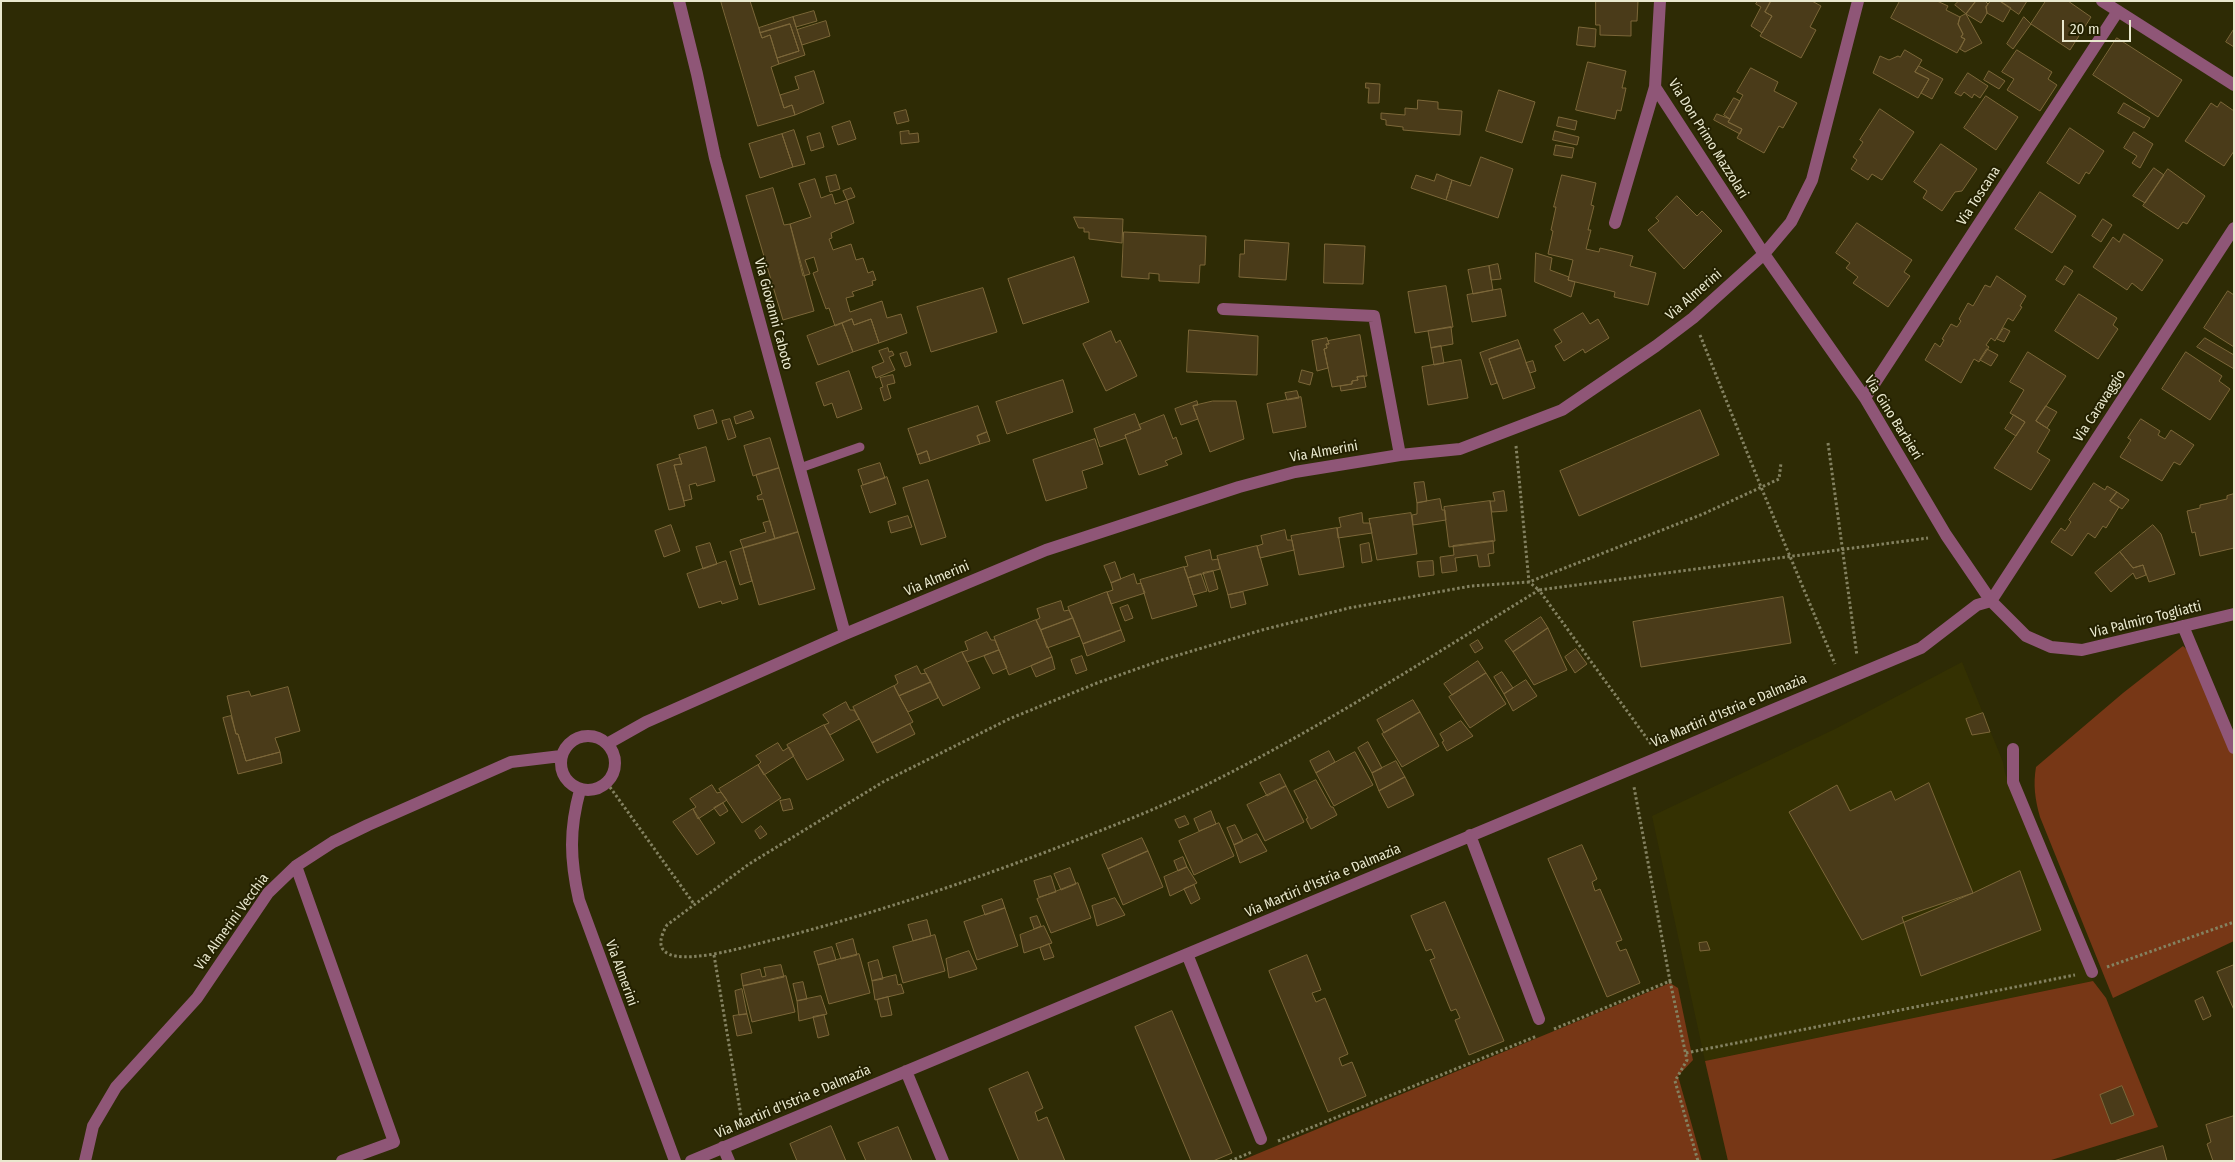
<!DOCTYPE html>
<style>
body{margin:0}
#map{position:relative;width:2235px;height:1162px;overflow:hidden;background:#2e2b05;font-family:"Fira Sans Condensed",sans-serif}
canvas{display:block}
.frame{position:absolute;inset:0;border:2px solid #e9e8ce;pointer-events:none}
.scale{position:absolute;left:2062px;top:20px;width:69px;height:22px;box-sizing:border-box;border:2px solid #e9e8ce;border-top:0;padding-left:6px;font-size:15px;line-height:18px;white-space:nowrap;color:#e9e8ce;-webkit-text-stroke:4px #242100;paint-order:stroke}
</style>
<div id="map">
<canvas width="2235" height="1162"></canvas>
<div class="frame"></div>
<div class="scale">20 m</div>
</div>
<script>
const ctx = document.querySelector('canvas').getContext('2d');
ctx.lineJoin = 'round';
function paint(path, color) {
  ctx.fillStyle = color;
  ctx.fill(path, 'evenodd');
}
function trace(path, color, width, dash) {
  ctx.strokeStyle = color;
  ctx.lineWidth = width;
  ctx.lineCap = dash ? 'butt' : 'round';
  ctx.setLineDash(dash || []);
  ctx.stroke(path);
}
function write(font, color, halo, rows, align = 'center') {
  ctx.font = font + ' "Fira Sans Condensed",sans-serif';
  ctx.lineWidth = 4;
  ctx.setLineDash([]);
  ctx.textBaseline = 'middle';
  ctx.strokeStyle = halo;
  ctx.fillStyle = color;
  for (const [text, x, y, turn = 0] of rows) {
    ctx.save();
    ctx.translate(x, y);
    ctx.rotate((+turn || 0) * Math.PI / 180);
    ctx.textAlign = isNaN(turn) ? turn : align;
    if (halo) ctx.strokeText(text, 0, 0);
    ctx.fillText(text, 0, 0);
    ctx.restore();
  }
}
paint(new Path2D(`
 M1962,662l41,100 2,11 88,208 -388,80 -53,-245 183,-87z`), '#343102');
paint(new Path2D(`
 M2183,646l8,7 43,91v197l-121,57 -73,-181c-5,-18 -7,-32 -4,-50l87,-74z
 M2093,981l13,17 52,129 -110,34h-320l-23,-100z
 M1670,983l8,5 15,72 -15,16 24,85h-462z`), '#773716');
const building = new Path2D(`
 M721,1h29l12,37 8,-3 9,29 -8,3 13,41 8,-3 3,10 -37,11z
 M1596,1h42l-1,20h-6v15l-31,-1v-10h-4z
 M1758,1h13l-6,11 7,4 -10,17 -11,-7 10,-19 -5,-3z
 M1771,1h41l9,5 -11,21 6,3 -15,28 -41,-22 12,-20 -7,-4z
 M1900,1h37l11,5 -2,4 14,7 -2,7 5,10 -2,3 4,2 -8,14 -66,-35z
 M1959,1h17l-10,13 -11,-9z
 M1976,1h9l3,3 -2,3 1,6 -6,10 -15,-9z
 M1991,1h9l11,7 -8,14 -16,-9 -1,-6z
 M2000,1h27l-8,13z
 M2046,1h22l23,16 -21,33 -39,-26z
 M814,11l3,10 -21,6 -3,-10z
 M1966,14l16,29 -17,9 -5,-3 5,-10 -4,-2 2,-3 -5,-10 2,-7z
 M793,17l12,38 -26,9 -2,-6 22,-7 -9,-27 -30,9 -1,-5z
 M2024,17l7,7 -18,25 -6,-5z
 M826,21l4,15 -28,9 -5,-15z
 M790,24l9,27 -22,7 -7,-23 -8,3 -2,-5z
 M1579,27l17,2 -1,18 -18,-2z
 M2234,29v18l-8,-5z
 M2117,38l65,42 -24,37 -65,-42z
 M1905,50l17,10 -7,12 14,7 -11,19 -45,-25 7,-17 9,4 9,-4 2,1z
 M2017,50l35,22 -4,7 9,6 -17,26 -33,-21 7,-11 -12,-7z
 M1588,62l38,9 -4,17h4l-5,23 -4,-1 -2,9 -39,-9z
 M1919,66l24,13 -11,20 -11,-6 8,-14 -14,-7z
 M1751,68l27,14 -4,9 23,12 -14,25 -4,-2 -15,27 -27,-15 5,-9 -14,-7 15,-27 -6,-3z
 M814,71l10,32 -29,12 -3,-10 -8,3 -4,-13 19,-6 -4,-12z
 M1989,71l16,10 -6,8 -15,-9z
 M1968,73l20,13 -8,12 -6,-4 -2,4 -8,-6 -3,4 -6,-3z
 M1366,83l14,1 -1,19h-11l1,-15h-3z
 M1499,90l36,12 -13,41 -36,-12z
 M1986,96l32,21 -22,33 -32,-22z
 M1734,98l6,3 -10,18 -6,-4z
 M1418,100l20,2v7l24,2 -2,24 -57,-5v-3l-17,-2v-5l-5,-1v-6l24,2v-7l12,1z
 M2221,102l13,9v40l-10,15 -39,-25 26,-38 6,4z
 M2124,103l26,15 -6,10 -26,-15z
 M1880,109l34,23 -32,48 -10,-6 -4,6 -17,-11 6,-9 -4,-3 10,-15 -3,-2z
 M906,110l3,11 -12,3 -3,-11z
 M1717,114l13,5 -2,3 14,7 -2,5 -26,-14z
 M1559,117l18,4 -2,9 -18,-4z
 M850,121l6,18 -18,6 -6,-18z
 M2070,128l34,23 -15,23 -3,-2 -7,12 -32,-21z
 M794,130l11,34 -12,3 -11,-33z
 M909,131v3l9,-1 1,9 -18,2 -1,-12z
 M1555,131l24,6 -2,8 -24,-5z
 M2134,132l19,12 -13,24 -8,-5 5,-7 -13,-8z
 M820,133l4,14 -13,4 -4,-14z
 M782,134l11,33 -33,11 -11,-34z
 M1941,144l36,25 -15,22 -7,1 -13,19 -19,-13 4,-7 -13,-9z
 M1556,145l18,3 -2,10 -18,-3z
 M1481,157l32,12 -15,49 -52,-18 6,-20 18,6z
 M2154,168l10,7 -19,28 -12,-7z
 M2168,169l37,27 -18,28 -4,-2 -5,7 -35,-23z
 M1437,174l15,6 -6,20 -35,-12 5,-13 18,6z
 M836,175l4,14 -10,3 -4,-15z
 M1562,175l34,8 -5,22 3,1 -6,24h3l-5,19 13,3 1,-4 33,8 -3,10 26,7 -8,32 -34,-8 1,-5 -47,-12 5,-20 -25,-6 5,-23 -2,-1 5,-23h-2z
 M815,179l6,19 11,-4 3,10 12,-4 7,23 -23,10 1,5 -3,1 4,11 18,-6 5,16 7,-2 5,15 5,-2 3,9 -4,1 1,4 -21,7 2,4 -8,2 4,14 32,-11 5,17 14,-4 6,19 -28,10 -8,-24 -17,6 -2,-6 -17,7 -6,-18 -3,1 -13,-36 5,-2 -4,-14 -9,3 5,14 -7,2 -13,-52 21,-7 -12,-33z
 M773,188l11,37 6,-1 24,87 -31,9 -37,-124z
 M851,188l4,9 -8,3 -4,-9z
 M2040,192l36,24 -24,37 -37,-24z
 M1677,196l20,20 5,-5 20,20 -38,38 -36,-39 11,-9 -3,-3z
 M1074,217l49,2 -1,24 -33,-4v-7h-5v-4h-5z
 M2103,219l9,6 -11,17 -9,-6z
 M1857,223l55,37 -8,12 6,4 -22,31 -35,-24 5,-6 -12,-9 4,-5 -14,-10z
 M1124,232l82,4 -1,29h-5l-1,18 -40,-2v-7l-10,-1v6l-27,-2z
 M2124,234l39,26 -21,31 -10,-8 -5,7 -34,-23 20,-30 6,5z
 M1245,240l44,3 -3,37 -47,-3 1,-23h4z
 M1325,244l40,2 -2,38 -39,-1z
 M1536,253l16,5 -2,12 19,7 -1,3 7,2 -4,15 -36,-15z
 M1074,257l15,45 -66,22 -15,-45z
 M1498,264l3,15 -10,1 -2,-14z
 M1489,266l4,24 -20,4 -5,-24z
 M2065,266l8,5 -9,14 -8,-5z
 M1997,276l29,20 -6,10 2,1 -9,14 -5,-3 -13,23 -4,-3 -5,7 3,2 -10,15 -5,-3 -13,24 -36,-23 10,-17 5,4 4,-7 -2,-1 9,-15 6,3 4,-6 -2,-2 9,-16 5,3 12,-21 5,2z
 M1446,286l7,41 -38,6 -7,-41z
 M983,288l14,44 -66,20 -14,-45z
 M1501,289l5,27 -34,6 -5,-27z
 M2228,291l6,4v52l-30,-19z
 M2079,294l38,24 -4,7 5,4 -20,30 -43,-28z
 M1583,313l7,11 8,-5 11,19 -24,15 -2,-4 -19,12 -9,-15 7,-4 -8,-12z
 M852,319l2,6 17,-6 8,24 -26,9 -11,-29z
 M842,323l11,29 -35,13 -11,-29z
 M1451,327l2,17 -22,4 -3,-17z
 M2004,328l6,3 -6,11 -7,-3z
 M1189,330l69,6 -1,39 -70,-3z
 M1111,331l5,12 4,-3 17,36 -31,15 -23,-47z
 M1360,335l7,41 -10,1 1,3 -6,1v3l-20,3 -8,-38 3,-1 -1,-4h3l-1,-3z
 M1327,338l2,6h-3l1,4 -3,1 4,19 -11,3 -5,-30z
 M2205,338l29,17v14l-37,-22z
 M1518,340l3,8 -32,11 8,24 -6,2 -11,-32z
 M1441,346l3,17 -10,2 -3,-17z
 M888,348l1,4 3,-1 2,4 -5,2 6,13 -19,8 -4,-11 12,-5 -5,-11z
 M1521,348l14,40 -32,11 -14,-40z
 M1987,349l11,6 -7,11 -11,-6z
 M907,352l4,13 -6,2 -5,-13z
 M2028,352l38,24 -30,45 14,9 -13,22 13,8 -19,30 -37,-22 31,-46 -15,-9 14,-23 -14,-8z
 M2186,352l36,24 -3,5 11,8 -20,31 -48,-31z
 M1461,360l7,38 -40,7 -6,-38z
 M1533,361l3,10 -6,2 -4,-10z
 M1302,370l11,3 -3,12 -11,-3z
 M849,371l13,38 -25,9 -5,-15 -8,3 -8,-23z
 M893,375l2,8 -8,2 4,13 -7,3 -4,-13 3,-1 -3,-9z
 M1364,376l2,11 -25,4 -1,-5 12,-2v-3l6,-1 -1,-3z
 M1063,380l10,32 -66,22 -11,-32z
 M1297,391l2,7 -12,2 -2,-7z
 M1301,397l5,30 -33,6 -6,-29z
 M1197,401l1,4 -5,1 5,13 -17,6 -6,-16z
 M1213,401h23l8,38 -34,13 -17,-46z
 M978,406l9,26 -10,4 3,8 -50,17 -3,-10 -10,4 -9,-26z
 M2046,406l11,6 -10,16 -11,-7z
 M713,410l4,13 -19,6 -4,-13z
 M1700,410l19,45 -140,61 -19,-45z
 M751,411l3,7 -18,6 -2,-7z
 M1135,414l6,15 -16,6 1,3 -26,9 -6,-18z
 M1164,415l9,24 3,-2 6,17 -17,7 3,4 -29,10 -14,-40 16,-6 -2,-4z
 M2014,415l11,7 -9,14 -11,-7z
 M730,419l6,18 -8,3 -6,-19z
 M2141,419l19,12 -2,4 7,4 6,-9 23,15 -14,20 -6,-3 -12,19 -42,-24 11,-17 -3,-2z
 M987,432l3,9 -10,3 -3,-8z
 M770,438l9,30 -26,8 -9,-30z
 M1095,439l8,25 -21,7 5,17 -41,13 -13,-41z
 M706,447l9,34 -18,5 -1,-3 -7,2 3,14 -8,2 -10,-36 8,-1 -3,-9z
 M927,451l3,10 -10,3 -3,-9z
 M680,458l2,6 -8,1 11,41 -16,4 -12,-45z
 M880,463l5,15 -22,7 -5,-15z
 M779,468l19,64 -23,7 -12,-40 -5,1 -1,-4 5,-2 -6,-19z
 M887,477l9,27 -26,9 -9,-27z
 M928,480l18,57 -25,8 -18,-57z
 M1424,482l3,19 -10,2 -3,-20z
 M2094,483l11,7 2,-4 10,6 -7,9 9,6 -13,21 -3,-2 -8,12 -7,-5 -16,23 -21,-14 10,-14 4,3 6,-9 -2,-2z
 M1504,491l3,20 -15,1 -2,-11h5l-2,-8z
 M2117,492l12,8 -7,9 -12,-8z
 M2234,494v54l-34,8 -5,-24 -3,1 -5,-22 13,-3v-3l27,-6v-3z
 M1440,499l2,11h3l1,10 -33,5 -1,-10 5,-1v-11z
 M1490,501l5,40 -46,6 -5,-40z
 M1362,513l1,10h7l2,10 -34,5 -1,-10 4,-1 -2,-9z
 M1411,513l6,41 -40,6 -8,-41z
 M908,516l4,11 -21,6 -3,-11z
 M770,521l5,18 -32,9 -3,-8 26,-8 -3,-9z
 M671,525l9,26 -16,6 -9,-26z
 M2153,525l8,9 14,40 -26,8 -6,-17 -10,3 -13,-16z
 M1337,528l7,39 -45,8 -8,-39z
 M1285,530l2,10h5l2,10 -34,8 -3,-12 6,-2 -2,-8z
 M798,532l17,57 -56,16 -16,-57z
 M1493,541l1,12 -6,1 2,12 -11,1 -2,-12 -22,3 2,13 -15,2 -2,-16 14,-2 -1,-9z
 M710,543l7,21 -14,5 -7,-22z
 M1369,543l3,18 -10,2 -2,-18z
 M1257,546l11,39 -40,10 -11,-39z
 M743,548l9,33 -12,4 -10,-33z
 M1210,550l2,10 6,-1 2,10 -32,9 -4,-11 4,-1 -3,-9z
 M2120,552l13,16 10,-3 3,10 -10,4 -3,-6 -22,19 -16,-19z
 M726,561l12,38 -16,5 -1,-3 -22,7 -12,-34z
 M1433,561l1,14 -15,2 -2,-15z
 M1115,562l6,17 -10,4 -7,-17z
 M1184,567l13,39 -45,13 -12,-39z
 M1213,571l5,18 -9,3 -6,-19z
 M1134,574l3,10 4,-1 4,10 -34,11 -4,-12 6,-2 -2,-7z
 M1201,574l6,17 -14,4 -5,-17z
 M1107,592l14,38 -38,14 -15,-37z
 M1243,592l3,12 -15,4 -3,-13z
 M1783,597l8,46 -150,24 -8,-45z
 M1061,601l3,10 5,-1 4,8 -32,12 -5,-10 4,-2 -3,-9z
 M1128,605l5,13 -8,3 -5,-13z
 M1541,617l7,11 -35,24 -8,-11z
 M1073,618l7,18 -33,12 -6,-18z
 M1036,620l16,37 -43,18 -15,-38z
 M1548,628l19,42 -33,15 -21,-33z
 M1121,630l4,11 -38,15 -4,-12z
 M987,632l4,8h4l4,10 -32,12 -5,-10 6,-2 -3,-8z
 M1478,640l5,8 -8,5 -5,-8z
 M1576,649l11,15 -12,9 -10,-16z
 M999,650l8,18 -14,6 -9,-18z
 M962,652l18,36 -37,18 -19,-36z
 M1082,656l5,14 -11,4 -5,-14z
 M1052,657l3,12 -19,8 -5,-11z
 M1478,661l8,12 -34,22 -8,-11z
 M917,666l4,8 5,-1 5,9 -32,14 -5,-10 4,-3 -3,-7z
 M1502,672l11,16 -9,6 -10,-17z
 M1486,673l20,31 -36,24 -21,-31z
 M1526,680l11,16 -24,15 -9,-17z
 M931,682l7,16 -30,14 -9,-16z
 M894,686l19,36 -41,21 -19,-36z
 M288,687l12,44 -25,7 5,14 -34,9 -8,-27h-2l-9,-38 22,-5 2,5z
 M1413,700l7,12 -36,21 -7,-13z
 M846,702l4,8h4l5,9 -29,16 -6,-10 5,-2 -6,-8z
 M1420,712l19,34 -37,21 -20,-33z
 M1983,713l7,19 -18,3 -6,-16z
 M231,716l5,18h2l8,27 34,-9 2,11 -44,11 -15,-56z
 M1461,721l12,15 -26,15 -5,-9 2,-1 -4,-7z
 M910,724l5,10 -38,19 -5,-10z
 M824,725l20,35 -37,20 -20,-35z
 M1368,742l14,26 -10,5 -14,-25z
 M778,743l5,8 6,-4 5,9 -30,19 -6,-10 3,-3 -5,-6z
 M1329,751l6,11 -19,11 -6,-12z
 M1355,752l18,33 -39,21 -18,-33z
 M1396,761l9,16 -26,14 -7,-18z
 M758,765l23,33 -39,25 -23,-34z
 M1280,774l6,12 -19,10 -7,-13z
 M1405,777l9,18 -26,13 -9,-17z
 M1316,780l15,27h2l4,8 -26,14 -5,-10 2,-1 -14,-27z
 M1929,783l44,110 -111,47 -73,-128 48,-27 13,26 41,-20 4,9z
 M712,785l5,8 4,-1 6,8 -29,19 -5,-10 3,-2 -6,-8z
 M1286,786l18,36 -39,19 -18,-36z
 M790,799l3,10 -10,2 -3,-10z
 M723,803l5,8 -8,5 -6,-8z
 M693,809l22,34 -18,12 -24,-33z
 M1211,811l5,13 -17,7 -5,-12z
 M1185,816l4,8 -10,4 -4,-8z
 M1219,823l15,33 -40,19 -15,-34z
 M1235,825l8,16 -9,4 -7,-17z
 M761,826l6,8 -7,5 -5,-8z
 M1257,834l10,17 -27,12 -6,-18z
 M1142,838l6,13 -40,18 -6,-14z
 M1582,845l15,34 -5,3 3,9 5,-2 22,51 -6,2 4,9 6,-2 14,34 -33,14 -59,-138z
 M1148,851l15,36 -40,18 -15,-36z
 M1183,857l4,10 -9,4 -4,-10z
 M1187,867l10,16 -27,13 -6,-19z
 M1070,868l6,16 -15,6 -7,-16z
 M2020,871l21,59 -120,46 -19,-59 71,-24z
 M1051,876l5,16 -17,5 -5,-16z
 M1078,883l13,35 -40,15 -14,-34z
 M1194,885l6,14 -9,5 -7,-15z
 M1115,898l10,17 -28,11 -5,-20z
 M1002,899l3,9 -20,7 -3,-9z
 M1445,902l59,139 -35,14 -14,-35 5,-2 -4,-9 -5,2 -21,-51 5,-2 -4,-9 -5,2 -15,-35z
 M1005,908l13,38 -41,14 -13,-38z
 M1037,916l4,10 -7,3 -4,-11z
 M927,920l4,16 -18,5 -5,-16z
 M1044,926l8,17 -28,10 -4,-18z
 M935,935l10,36 -42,12 -10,-36z
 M853,939l4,16 -16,4 -5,-15z
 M1707,942l3,8 -10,1 -1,-8z
 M1049,944l5,13 -10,3 -4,-12z
 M832,947l4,13 -18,5 -4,-13z
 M969,951l8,18 -28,9 -3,-19z
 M859,954l11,39 -41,11 -11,-39z
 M1307,955l14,35 -9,3 4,9 9,-4 23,56 -9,4 3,8 10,-4 14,34 -38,16 -59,-141z
 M878,960l5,19 -11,2 -4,-18z
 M781,965l3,12 -41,9 -2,-12 19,-5 2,8 4,-1 -2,-8z
 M2234,965v45l-17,-38z
 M896,975l2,10 3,-1 3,9 -29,7 -3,-19z
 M786,976l9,36 -43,10 -9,-36z
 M803,982l4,17 -10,2 -4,-17z
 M742,989l5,25 -8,1 -4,-24z
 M821,996l6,18 -28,7 -2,-20z
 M888,997l4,18 -11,2 -4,-17z
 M2203,997l8,19 -8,4 -8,-19z
 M1172,1011l60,142 -19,8h-22l-56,-134z
 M747,1014l5,19 -15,3 -4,-20z
 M824,1015l5,20 -11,3 -5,-21z
 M1028,1072l15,36 -8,4 3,9 9,-4 18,44h-46l-30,-72z
 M2122,1086l12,29 -23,9 -11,-29z
 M2234,1116v45h-21l-6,-17 4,-2 -5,-17z
 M831,1126l15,35h-49l-7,-17z
 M898,1127l14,34h-46l-8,-18z
 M2163,1146l4,15h-53z`);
paint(building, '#4a3b19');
trace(building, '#7c6739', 1);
trace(new Path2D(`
 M1700,335l61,152 74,177
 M1828,443l29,213
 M1516,446l13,136 10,8 389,-52
 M1651,744l-112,-154c-109,67 -215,136 -329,193 -49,25 -101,44 -151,64 -99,38 -199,71 -302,97 -20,5 -122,35 -90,-19l82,-61 134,-82 126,-63 88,-36 65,-23 100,-30 87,-22 122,-22 58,-4 174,-68 76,-35 2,-16
 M607,783l87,121
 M714,955l28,167
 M2107,967l127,-45
 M1670,981l17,79 -12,21 23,80
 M1554,1029l116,-48 -36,-194
 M1686,1053l389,-78
 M1278,1141l259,-105
 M1230,1161l22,-9`), '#848261', 3, [2.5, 2.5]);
trace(new Path2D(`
 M800,468l60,-21`), '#8f5677', 9);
trace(new Path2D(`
 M679,1l18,73 18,84 130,476
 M1660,1l-5,86 109,167 101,144 81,137 45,66 35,35 25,11 31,3 152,-36
 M2102,1l132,84
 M1615,223l40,-136
 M1223,309l151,7 26,139
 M1865,398l253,-387
 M1991,601l243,-373
 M2183,626l51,122
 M561 763a27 27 0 1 1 54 0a27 27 0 1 1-54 0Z
 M607,744l39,-22 199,-88 201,-84 193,-63 56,-15 105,-17 60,-6 102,-39 94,-64 37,-28 71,-64 27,-32 21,-42 46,-179
 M2013,749v33l79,190
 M580,790c-11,40 -10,69 -1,110l96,261
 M1470,835l69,184
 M296,866l98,276 -52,19
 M1187,954l74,185
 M906,1071l37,90
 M723,1147l6,14
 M85,1161l8,-35 23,-39 81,-89 71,-105 28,-27 37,-24 35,-17 143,-63 50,-6
 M691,1161l1230,-513 56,-43 14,-4`), '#8f5677', 12);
write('14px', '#e9e8ce', '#242100', [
 ["Via Don Primo Mazzolari",1708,139,58],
 ["Via Toscana",1979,196,-57],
 ["Via Almerini",1694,295,-41],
 ["Via Giovanni Caboto",773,314,75],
 ["Via Caravaggio",2100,406,-57],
 ["Via Gino Barbieri",1893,418,58],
 ["Via Almerini",1324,452,-10],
 ["Via Almerini",937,579,-23],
 ["Via Palmiro Togliatti",2146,620,-14],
 ["Via Martiri d'Istria e Dalmazia",1729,711,-23],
 ["Via Martiri d'Istria e Dalmazia",1323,881,-23],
 ["Via Almerini Vecchia",232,922,-54],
 ["Via Almerini",621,973,70],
 ["Via Martiri d'Istria e Dalmazia",793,1102,-23]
]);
</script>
